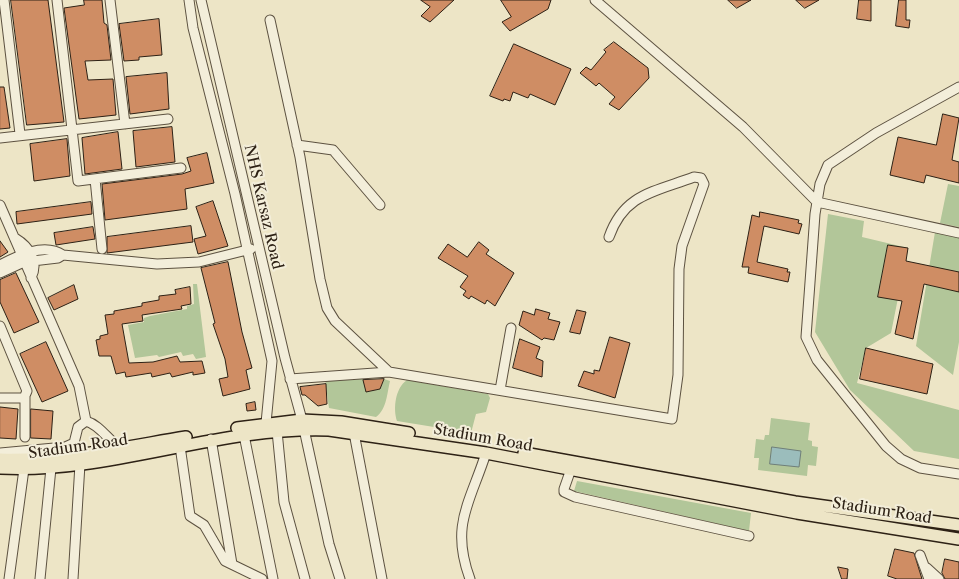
<!DOCTYPE html>
<style>
body{margin:0}
canvas{display:block;background:#ede5c6}
</style>
<canvas width="959" height="579"></canvas>
<script>
const ctx = document.querySelector('canvas').getContext('2d');
ctx.lineJoin = 'round';
function paint(path, color) {
  ctx.fillStyle = color;
  ctx.fill(path, 'evenodd');
}
function trace(path, color, width, dash) {
  ctx.strokeStyle = color;
  ctx.lineWidth = width;
  ctx.lineCap = dash ? 'butt' : 'round';
  ctx.setLineDash(dash || []);
  ctx.stroke(path);
}
function write(font, color, halo, rows, align = 'center') {
  ctx.font = font + ' "Libre Caslon Text",serif';
  ctx.lineWidth = 4;
  ctx.setLineDash([]);
  ctx.textBaseline = 'middle';
  ctx.strokeStyle = halo;
  ctx.fillStyle = color;
  for (const [text, x, y, turn = 0] of rows) {
    ctx.save();
    ctx.translate(x, y);
    ctx.rotate((+turn || 0) * Math.PI / 180);
    ctx.textAlign = isNaN(turn) ? turn : align;
    if (halo) ctx.strokeText(text, 0, 0);
    ctx.fillText(text, 0, 0);
    ctx.restore();
  }
}
paint(new Path2D(`
 M948,184l11,2v41l-19,-4z
 M828,214l36,7 -2,16 46,11 -17,85 -25,15 -9,35 102,27v49l-45,-8 -64,-61 -35,-58z
 M935,232l24,6v104l-6,33 -37,-29z
 M193,284h4l9,73 -10,2 -3,-5 -10,2 -2,-4 -22,5 -2,-2 -22,3 -7,-33 16,-3v-4l6,-2 37,-7v-3l7,-2z
 M363,376l4,16 13,-3 4,-10 6,2c-3,12 -3,28 -14,36l-47,-9 -4,-29z
 M407,380l81,14 2,4 -4,14 -10,2 -5,19 -74,-12c-4,-12 -2,-33 10,-41z
 M771,418l39,5 -2,17 4,1v5l6,1 -2,19 -8,-1 -1,11 -49,-6 1,-12h-5l2,-19 8,1 1,-5h4z
 M577,481l174,32 -2,18 -175,-40z`), '#b2c699');
const water = new Path2D(`
 M772,447l29,4 -2,16 -29,-3z`);
paint(water, '#9bbdbc');
trace(water, '#6f7f79', 1);
const building = new Path2D(`
 M11,0h37l16,122 -37,3z
 M84,0h18l2,23 3,2 4,35 -26,1 3,19 25,-1 3,36 -37,4 -15,-111 20,-3z
 M421,0h33l-24,22 -9,-6 9,-9z
 M501,0h50l-3,9 -38,22 -8,-9 9,-5z
 M728,0h23l-14,8z
 M796,0h23l-14,8z
 M859,0h12v21l-14,-2z
 M899,0h7v20h4l-1,8 -13,-2z
 M159,19l3,36 -23,2v3l-15,1 -5,-37z
 M614,42l34,26 1,10 -30,32 -10,-6 6,-7 -16,-14 -3,3 -16,-13 6,-6 5,3 15,-18 -2,-2z
 M514,44l57,25 -16,36 -25,-11 -2,4 -15,-6 -3,9 -6,-2 -1,2 -13,-5z
 M167,73l2,36 -39,5 -4,-37z
 M0,87h4l6,41 -10,1z
 M943,114l16,4 -7,42 7,2v21l-33,-8 -2,8 -34,-8 8,-38 38,8z
 M172,127l3,35 -39,5 -3,-36z
 M118,132l4,37 -37,5 -3,-36z
 M67,139l3,37 -36,5 -4,-37z
 M207,153l7,30 -29,6 2,20 -82,11 -3,-36 80,-10 9,-3 -4,-13z
 M213,201l15,45 -30,8 -4,-15 12,-3 -10,-29z
 M91,202l1,12 -75,10 -1,-12z
 M760,212l39,8 -1,3 4,1 -3,10 -35,-8 -7,36 31,7 -1,3h3l-2,10 -40,-9 1,-6h-7l10,-52 7,2z
 M191,226l2,16 -86,11v-16z
 M93,227l2,12 -39,6 -2,-12z
 M0,241l8,11 -8,5z
 M479,242l10,8 -3,4 28,19 -19,33 -8,-6 -2,4 -14,-8 -2,3 -6,-4 3,-4 -6,-4 8,-11 -30,-18 10,-14 19,13z
 M888,245l20,3 -2,13 53,11v20l-35,-8 -11,55 -18,-5 7,-33 -24,-4z
 M228,262l14,70 10,36 -6,2 4,19 -27,7 -4,-17 9,-2 -3,-18 -12,-35 2,-1 -14,-55z
 M16,273l23,49 -25,11 -14,-31v-22z
 M74,285l4,14 -24,11 -6,-12z
 M190,287l1,17 -10,2 1,3 -40,6 1,6 -21,3 7,39 24,-1 24,-6 3,6 22,-1 3,12 -12,2v-3l-21,5 -2,-4 -18,4 -1,-4 -25,4 -1,-5 -9,2 -5,-18h-12l-3,-16 4,-1v-3l8,-2 -3,-19 9,-1v-3l28,-5v-3l17,-3v-4l17,-2 -1,-4z
 M536,309l14,4 -2,6 12,3 -6,18 -10,-2 -2,2 -23,-15 4,-14 11,4z
 M577,310l9,2 -6,22 -10,-2z
 M610,337l20,6 -15,55 -37,-12 6,-15 10,3v-4l5,1z
 M520,339l20,8 -4,11 7,3 -1,16 -29,-9z
 M46,342l22,49 -26,11 -22,-48z
 M866,348l67,16 -6,30 -67,-15z
 M384,379l-4,10 -14,3 -3,-12z
 M326,384l1,20 -9,2 -13,-11h-3l-2,-8z
 M255,402l1,8 -9,1 -1,-7z
 M0,407l18,2 -2,30 -16,-1z
 M31,409l22,2 -2,28 -20,-1z
 M895,549l19,4 8,26h-25l-9,-3z
 M945,559l14,3v17h-14l-3,-6z
 M838,567l10,2 -1,10h-5z`);
paint(building, '#cf8d64');
trace(building, '#2d2115', 1);
const minor = new Path2D(`
 M4,0l16,134
 M57,0l21,181 103,-13
 M110,0l15,124
 M189,0l4,28 42,166 37,167 -6,62
 M201,0l84,358 17,62
 M595,0l148,127 74,75 142,31
 M270,20l30,137 20,122 7,29 8,13 54,51
 M959,87l-83,46 -48,32 -8,19 -5,30 -9,123 11,23 69,86 15,13 19,9 39,6
 M0,138l168,-19
 M297,145l36,5 47,55
 M95,179l7,70
 M0,205l79,181 7,35
 M15,238c15,9 24,24 16,40
 M0,265c17,-9 44,-23 63,-10l94,9 42,-2 52,-13
 M0,273l24,-11 34,-4 5,-3
 M0,326l27,65 -3,7h-24
 M290,379l99,-7 283,47 6,-44 1,-106 3,-23 22,-62 -3,-6 -7,-1c-40,15 -70,17 -85,60
 M500,390l11,-62
 M86,421c14,4 22,19 34,27
 M304,429l25,115 11,35
 M277,431l7,71 21,77
 M354,433l28,146
 M244,435l29,144
 M25,437v-40
 M211,439l21,125
 M180,446l10,70 14,9 21,36 37,18
 M0,453l65,-6 9,-4 4,-16 8,-6
 M571,469l-7,20v3l11,5 174,39
 M920,555l9,24
 M927,568l12,11
 M9,579l15,-110
 M40,579l11,-111
 M73,579l7,-115
 M470,579c-20,-54 0,-76 16,-126`);
const major = new Path2D(`
 M237,428l65,-8 39,2 68,11
 M524,453l271,49 164,23
 M0,459c63,2 125,-12 186,-22
 M0,468c111,6 217,-42 329,-38l157,23 311,60 162,26`);
trace(minor, '#5d5241', 11);
trace(major, '#2d2115', 14);
trace(minor, '#f3eeda', 9);
trace(major, '#ede5c6', 11);
write('15px', '#2d2115', '#f3eeda', [
 ["NHS Karsaz Road",263,207,77],
 ["Stadium Road",483,438,10],
 ["Stadium Road",78,447,-8],
 ["Stadium Road",882,511,9]
]);
</script>
